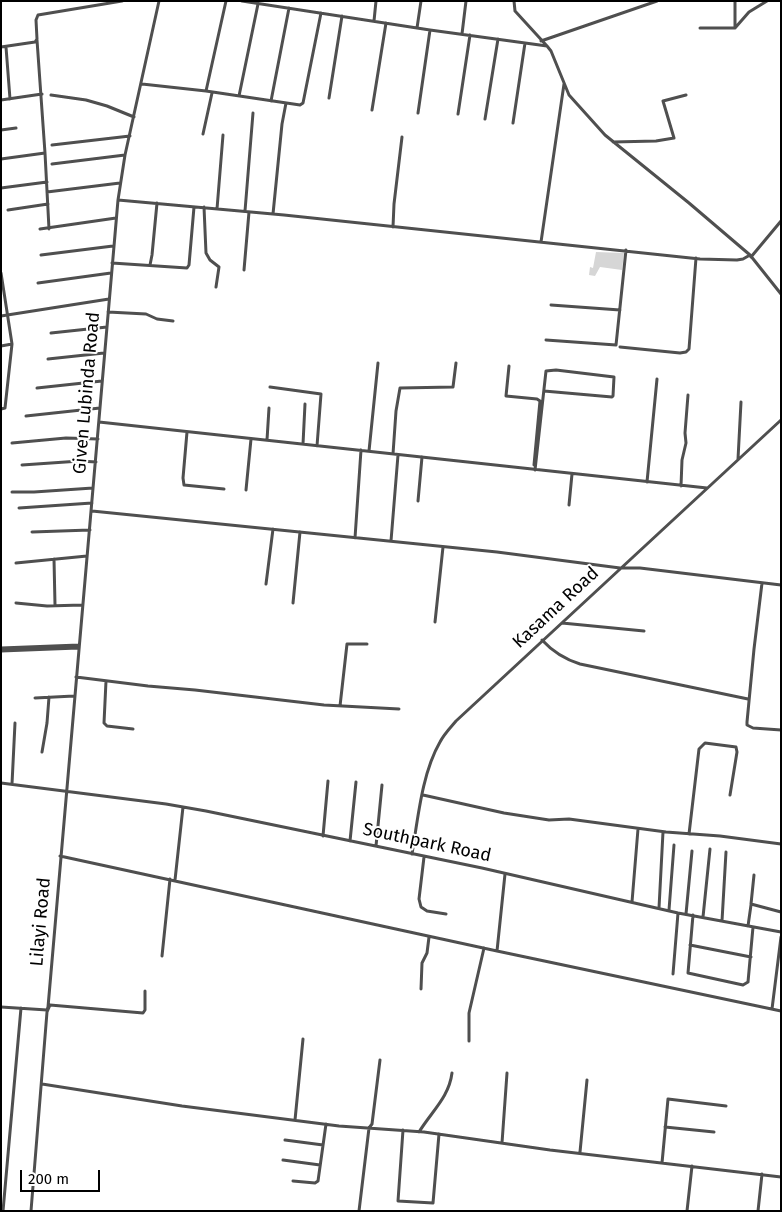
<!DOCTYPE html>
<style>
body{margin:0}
#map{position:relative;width:782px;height:1212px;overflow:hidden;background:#fff;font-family:"Fira Sans",sans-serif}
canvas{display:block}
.frame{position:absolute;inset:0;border:2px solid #000;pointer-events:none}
.scale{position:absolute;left:20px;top:1170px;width:80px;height:22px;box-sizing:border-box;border:2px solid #000;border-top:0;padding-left:6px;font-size:15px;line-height:18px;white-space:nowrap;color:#000;-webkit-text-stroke:4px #fff;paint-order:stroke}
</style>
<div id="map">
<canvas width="782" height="1212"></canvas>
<div class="frame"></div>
<div class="scale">200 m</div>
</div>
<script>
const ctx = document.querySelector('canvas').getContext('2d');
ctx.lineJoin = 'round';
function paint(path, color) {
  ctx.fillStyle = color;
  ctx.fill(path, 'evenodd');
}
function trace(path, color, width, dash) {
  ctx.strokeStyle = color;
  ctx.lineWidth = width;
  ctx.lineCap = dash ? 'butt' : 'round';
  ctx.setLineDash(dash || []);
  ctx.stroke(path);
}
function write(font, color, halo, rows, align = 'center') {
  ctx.font = font + ' "Fira Sans",sans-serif';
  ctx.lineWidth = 4;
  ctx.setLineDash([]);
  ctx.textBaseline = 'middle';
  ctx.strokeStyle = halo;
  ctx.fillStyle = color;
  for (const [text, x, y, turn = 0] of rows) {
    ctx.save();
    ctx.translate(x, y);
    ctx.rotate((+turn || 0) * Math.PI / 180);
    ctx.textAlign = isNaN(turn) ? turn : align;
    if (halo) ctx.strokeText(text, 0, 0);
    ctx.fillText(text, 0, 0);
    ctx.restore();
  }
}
paint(new Path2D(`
 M596,252l28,1 -2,17 -22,-3 -5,9 -6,-1 1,-8 3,1z`), '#d6d6d6');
trace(new Path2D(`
 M242,1l188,29 117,16 4,5 18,44 36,40 84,68 61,52 31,39
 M514,1l1,10 32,35
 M735,1v27
 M374,21l2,-20
 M417,28l4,-27
 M700,28h35l14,-16 18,-11
 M462,34l4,-33
 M37,40l8,113
 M541,41l116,-40
 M1,47l34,-5 2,-3 -1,-19 2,-5 84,-14
 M6,47l4,52
 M142,84l64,7 94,14 3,-2 18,-90
 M206,91l20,-90
 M51,95l35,5 21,6 27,11
 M239,96l19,-92
 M329,98l13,-82
 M1,100l41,-6
 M271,101l18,-93
 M372,110l14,-87
 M418,113l12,-83
 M458,114l12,-79
 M485,119l13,-80
 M513,123l12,-80
 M1,130l15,-2
 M203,134l9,-41
 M613,142l43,-1 18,-3 -11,-37 23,-6
 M52,145l78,-9
 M1,159l44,-6 4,76
 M52,164l73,-9
 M1,188l46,-6
 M47,192l73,-9
 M118,200l166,15 416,44 37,1 6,-1 7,-4
 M204,207l2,46 4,7 9,7 -3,20
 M217,209l6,-74
 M8,210l40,-6
 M245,211l8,-98
 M273,214l9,-90 4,-21
 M393,227l1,-23 8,-67
 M40,229l76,-11
 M541,242l23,-158
 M41,255l72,-9
 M751,257l30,-36
 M112,263l75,5 2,-3 5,-58
 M150,265l2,-10 5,-52
 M244,270l5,-58
 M1,273l11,71 -7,64 -4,1
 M38,283l73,-10
 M551,305l69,5
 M108,312l38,2 11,5 16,2
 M1,316l108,-17
 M51,333l56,-6
 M546,340l70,5 10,-95
 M1,346l11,-2
 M620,347l60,6 6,-1 3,-3 7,-91
 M48,359l56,-6
 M509,366l-3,30 31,3 3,2 -6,64
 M270,387l51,7 -4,52
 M37,388l65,-7
 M26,416l74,-8
 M99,422l608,66
 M187,432l-4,46 1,7 40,4
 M267,440l2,-32
 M12,443l54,-5 32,1
 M303,444l2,-40
 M369,451l9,-88
 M393,454l3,-43 4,-23 53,-1 3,-24
 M738,459l3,-57
 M22,465l58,-4 16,1
 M535,470l11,-99 10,-1 58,7 -1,19 -1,1 -68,-6
 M647,482l10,-103
 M681,486l1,-26 4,-17 -1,-10 3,-38
 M246,490l5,-51
 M12,492h22l59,-4
 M418,501l4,-44
 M569,505l3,-31
 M19,508l73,-5
 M92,511l405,41 123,16h20l141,17
 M32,532l58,-2
 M355,538l6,-88
 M391,541l7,-86
 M54,559l1,46
 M16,563l71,-7
 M762,583l-8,66 -7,73v3l6,3 28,2
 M266,584l7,-55
 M16,603l31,3 35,-1
 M293,603l7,-71
 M435,622l8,-75
 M562,623l82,8
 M542,640c11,12 22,19 38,24l168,35
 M1,648l78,-3
 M1,651l77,-3
 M76,677l72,9 47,4 129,15 75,4
 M106,681l-2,42 3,3 26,3
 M35,698l39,-2
 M340,706l7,-62h20
 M42,752l5,-29 2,-26
 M1,783l165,21 40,7 276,57 196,45 103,19
 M12,784l3,-61
 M423,795l81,18 45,7 20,-1 97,13 54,4 61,8
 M689,834l10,-85 6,-6 31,4 1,5 -7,43
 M323,836l5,-55
 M350,841l6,-59
 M376,846l6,-61
 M412,854c6,-36 10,-81 28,-112 4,-8 11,-15 16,-21l325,-301
 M60,856l437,95 284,60
 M424,857l-5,42 2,8 6,4 19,3
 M754,875l-3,29 30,8
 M175,880l8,-73
 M632,902l6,-73
 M659,908l4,-76
 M669,910l5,-65
 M686,914l6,-63
 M693,915l-5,58 55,12 5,-3 5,-55
 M703,917l7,-68
 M722,921l4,-69
 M748,926l3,-21
 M690,945l61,12
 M497,951l8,-77
 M162,956l8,-77
 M673,974l5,-61
 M421,989l1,-26 5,-10 2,-16
 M1,1007l46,3 1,-3 70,-807 7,-45 34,-154
 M772,1009l9,-72
 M469,1041v-28l15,-65
 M42,1084l140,22 157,20 85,6 126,18 231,27
 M295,1120l8,-81
 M665,1127l49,5
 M403,1130l-5,71 35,2 6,-69
 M419,1132c13,-21 30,-35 33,-59
 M285,1140l38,5
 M502,1143l5,-70
 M580,1152l7,-72
 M283,1160l37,5
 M662,1163l6,-64 58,7
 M293,1181l22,2 3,-2 8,-57
 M3,1211l18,-203
 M31,1211l16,-199 3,-7 93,8 2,-3v-19
 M359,1211l10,-83 3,-4 8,-64
 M687,1211l5,-45
 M758,1211l4,-37`), '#4f4f4f', 3);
write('18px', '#000', '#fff', [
 ["Given Lubinda Road",87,393,-85],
 ["Kasama Road",556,608,-43],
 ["Southpark Road",427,843,12],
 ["Lilayi Road",41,922,-85]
]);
</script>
